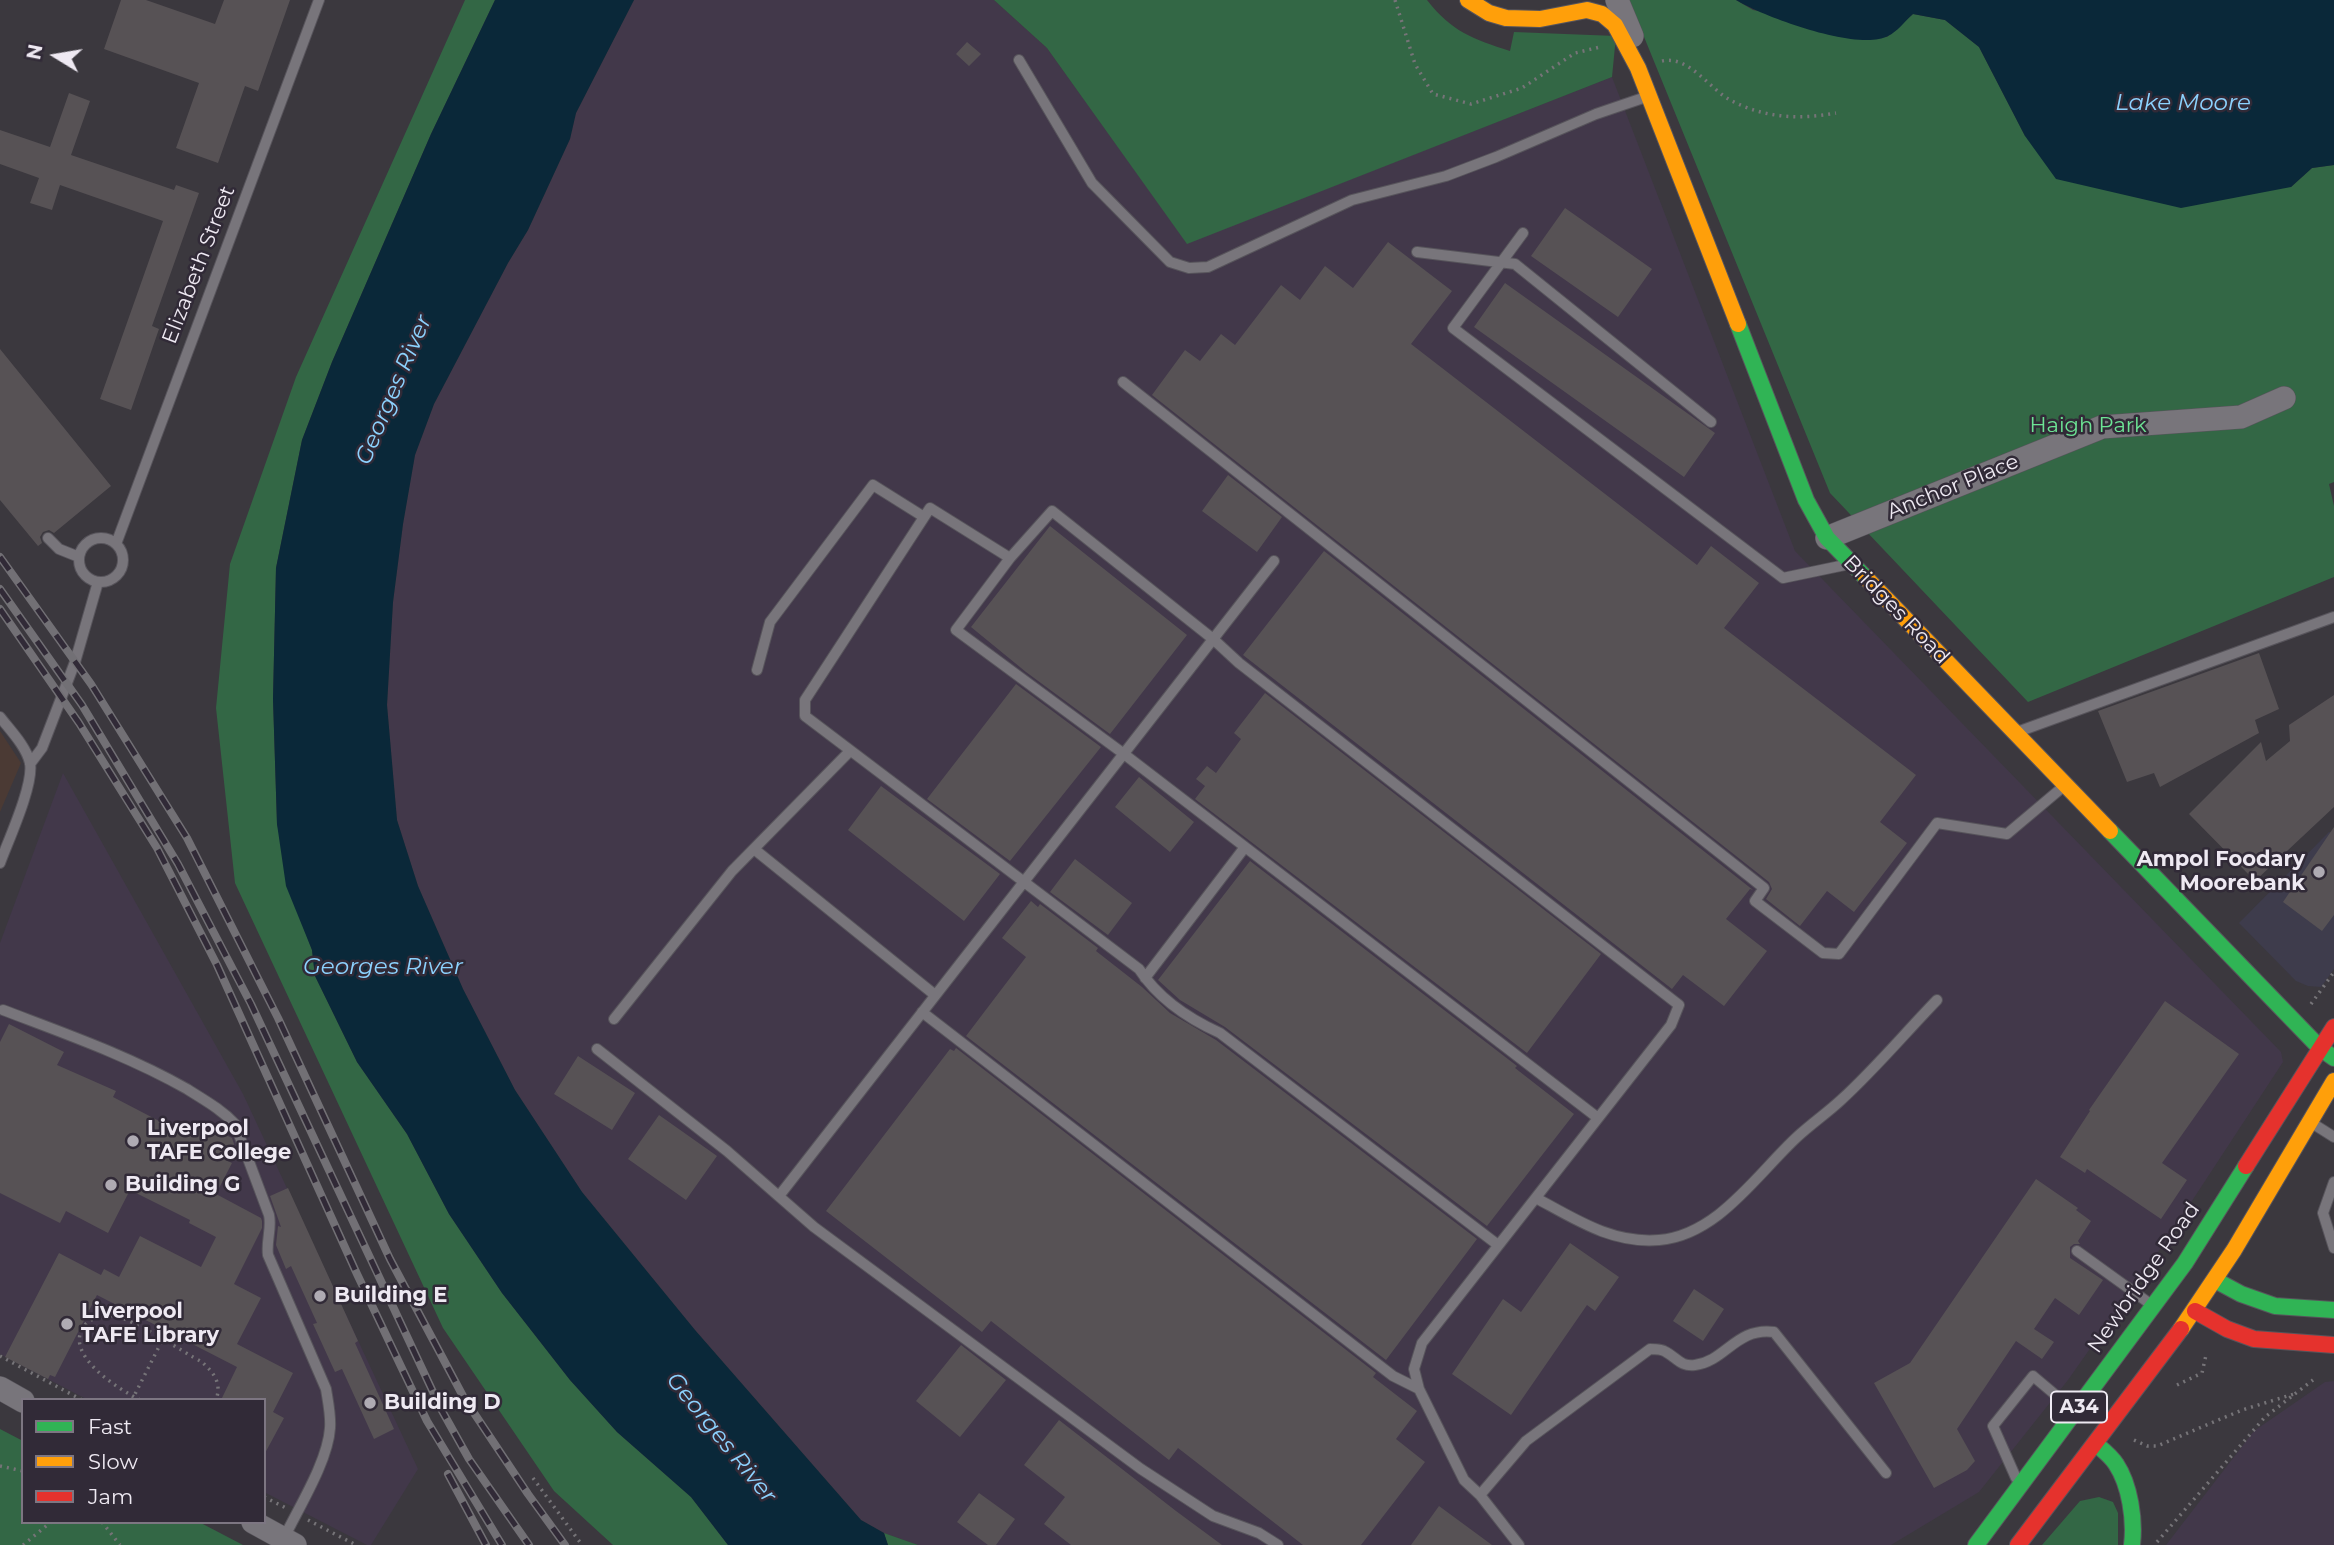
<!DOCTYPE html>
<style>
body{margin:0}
#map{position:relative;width:2334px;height:1545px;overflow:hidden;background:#3b383e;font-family:Montserrat,sans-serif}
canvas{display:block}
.legend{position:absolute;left:21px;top:1398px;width:245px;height:126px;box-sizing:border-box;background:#312a37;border:2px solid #7d7682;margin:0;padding:9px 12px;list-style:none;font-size:21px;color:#eee9f2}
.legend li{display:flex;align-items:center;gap:14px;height:35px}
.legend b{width:35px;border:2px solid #7d7682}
.north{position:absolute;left:21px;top:21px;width:70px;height:70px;-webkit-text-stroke:5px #312a37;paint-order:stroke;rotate:281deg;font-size:19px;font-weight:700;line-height:28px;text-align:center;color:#eee9f2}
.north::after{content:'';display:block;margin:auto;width:24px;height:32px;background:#eee9f2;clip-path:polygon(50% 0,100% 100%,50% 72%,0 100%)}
</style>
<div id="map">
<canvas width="2334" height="1545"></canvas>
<ul class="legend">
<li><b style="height:9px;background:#30b455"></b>Fast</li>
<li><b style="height:9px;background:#ff9f0a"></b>Slow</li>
<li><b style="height:9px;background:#e5322d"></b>Jam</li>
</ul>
<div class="north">N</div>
</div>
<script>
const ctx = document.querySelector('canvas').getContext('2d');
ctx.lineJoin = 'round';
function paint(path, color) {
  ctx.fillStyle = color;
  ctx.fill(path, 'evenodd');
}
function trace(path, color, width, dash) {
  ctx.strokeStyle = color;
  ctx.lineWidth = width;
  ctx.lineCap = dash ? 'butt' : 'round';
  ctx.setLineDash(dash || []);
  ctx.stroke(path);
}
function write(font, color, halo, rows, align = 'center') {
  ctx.font = font + ' Montserrat,sans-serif';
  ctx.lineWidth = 5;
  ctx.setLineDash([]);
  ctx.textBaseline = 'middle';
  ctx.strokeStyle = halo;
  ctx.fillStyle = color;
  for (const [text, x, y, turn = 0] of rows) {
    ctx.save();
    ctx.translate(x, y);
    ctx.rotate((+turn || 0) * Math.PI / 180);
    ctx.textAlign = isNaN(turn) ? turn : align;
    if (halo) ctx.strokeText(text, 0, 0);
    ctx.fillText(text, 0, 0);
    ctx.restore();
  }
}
paint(new Path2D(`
 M2329,832l5,1v136l-13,18 -13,-1 -12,-5 -57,-58z`), '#3e3c4c');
paint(new Path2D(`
 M634,0h360l53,48 140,195 425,-166 183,474 486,501 2,10 -116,177 -99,141 -89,112 -88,53h-973l-34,-12 -23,-13 -166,-190 -113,-138 -67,-102 -52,-101 -45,-103 -21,-66 -10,-115 6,-103 10,-78 12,-69 19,-51 74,-141 20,-33 42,-91 6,-26z
 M63,773l180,321 175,375 -47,76h-4l-103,-53v-92h-176l-88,-46v-411z
 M2334,1381v164h-168l88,-114 71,-49z`), '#42384a');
paint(new Path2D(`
 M0,731l21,32 -21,49z`), '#4b3a34');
paint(new Path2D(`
 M465,0h30l-64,134 -99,228 -30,78 -26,128 -3,131 4,125 23,94 12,32 3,26 42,86 50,72 42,80 53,79 68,87 47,52 74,65 37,48h-115l-59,-54 -111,-163 -208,-445 -19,-175 14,-144 66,-187z
 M994,0h433c25,32 46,39 83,51l4,-19 102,4 -4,41 -425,167 -140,-196z
 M1629,0h107l17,10 134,27 26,-23 32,6 34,27 46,89 266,51 21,-19 22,-3v317l-5,2 5,22v71l-306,125 -198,-209z
 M0,1429l23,12v81h176l44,23h-243z
 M2099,1497l14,5 5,11v32h-76l38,-44z
 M884,1533l34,12h-30z`), '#336745');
paint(new Path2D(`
 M495,0h139l-58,113 -6,26 -42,91 -20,33 -74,141 -19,51 -12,69 -10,78 -6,103 10,115 21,66 45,103 52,101 67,102 113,138 166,190 23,13 4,12h-160l-37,-48 -74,-65 -47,-52 -68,-87 -53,-79 -42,-80 -50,-72 -42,-86 -3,-26 -26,-64 -9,-62 -4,-125 3,-131 26,-128 30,-78 99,-228z
 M1736,0h598v165l-22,3 -21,19 -110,21 -125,-29 -31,-43 -46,-89 -34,-27 -32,-6c-8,7 -16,18 -25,22 -29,16 -124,-19 -152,-36z`), '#0a2839');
paint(new Path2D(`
 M121,0h25l69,24 9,-24h66l-32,91 -13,-5 -27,77 -42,-15 23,-65 -95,-34z
 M967,42l14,12 -12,12 -13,-12z
 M69,93l21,8 -19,54 103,35 2,-5 23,8 -47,133 7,3 -28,81 -31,-11 63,-178 -103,-36 -8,25 -22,-7 9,-25 -39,-14v-34l50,17z
 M1565,208l87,61 -34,48 -87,-61z
 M1388,242l64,49 -41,53 286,221 14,-19 48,37 -35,45 192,147 -36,47 27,21 -53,69 -27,-21 -27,35 -34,-27 6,-10 -3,-7 -617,-487 33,-45 15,11 21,-27 14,11 46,-60 19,15 25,-34 28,22z
 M1505,283l210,150 -31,44 -210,-150z
 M0,349l111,137 -57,47 -5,-3 -6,2 -3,5 2,6 -4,3 -38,-46z
 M1228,475l54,42 -25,35 -55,-41z
 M1050,526l137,109 -77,99 -84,-62 -55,-45z
 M1324,551l429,339 -3,-1 -24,30 41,32 -43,55 -41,-31 -11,14 -429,-334z
 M2259,653l20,56 -24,11 4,13 -99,54 -6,-14 -27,9 -29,-71z
 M1016,684l85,63 -91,114 -83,-62z
 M1265,693l336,261 -74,99 -332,-254 10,-13 -9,-7 11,-13 9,7 25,-34 -7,-6z
 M2334,695v112l-79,74 -66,-67 72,-72 5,19 24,-20 -1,-16z
 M1139,777l55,45 -24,30 -55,-45z
 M881,786l119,88 -36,47 -116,-91z
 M2334,827v88l-12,16 -39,-29z
 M1075,859l57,44 -24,32 -58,-43z
 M1250,861l267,205 -2,2 59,46 -87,112 -262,-199 -45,-27 -22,-20z
 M1031,901l7,6 2,-3 58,44 -2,3 46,36 28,26 46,27 261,199 -91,121 -420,-324 60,-79 -24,-19z
 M2165,1001l74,53 -77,109 25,17 -26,39 -74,-50 -2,4 -25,-16 30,-46 -1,-1z
 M9,1024l55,28 -7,13 59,26 -3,6 73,38 6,-13 6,3 2,-3 32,16 2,6 -8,16 6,3 -16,31 45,24 1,3v7l-28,56 27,14 -24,46 56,29 -20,39 11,6 -20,37v-55h-43l16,-33 -140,-72 -42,82 -5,-2 -2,4 -43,-22 54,-104 42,22 3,-6 15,8 21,-41 61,31 15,-30 -27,-14 1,-3 -60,-30 -22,43 -42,-22 -6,12 -60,-30v-151z
 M956,1048l420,325 -3,4 44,34 -21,28 29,23 -64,83h-58l-125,-97 -9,12 -178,-139 -9,11 -156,-121 124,-162 4,2z
 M578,1056l57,37 -23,37 -58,-36z
 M659,1115l58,41 -31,44 -58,-41z
 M2036,1179l42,29 -2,2 15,11 -13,20 2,3h-6l-4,3v11l33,22 -24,35 -24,-17 -21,31 20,13 -12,17 -26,-18 -59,88 18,32 -8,9 -33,18 -60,-105 36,-20z
 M288,1188l70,153 -3,2 39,86 -20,10 -32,-70 -7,3 -22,-48 4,-1 -26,-57 -5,3 -10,-24 2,-19 3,1 -11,-31z
 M1570,1243l49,34 -24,34 -8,-6 -76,110 -59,-41 51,-75 18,13z
 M1694,1289l30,20 -21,32 -30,-20z
 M961,1345l45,35 -46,57 -44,-36z
 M1059,1420l117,91 46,34h-151l-27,-21 21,-27 -41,-32z
 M979,1493l36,26 -19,26h-8l-31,-23z
 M1439,1506l53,39h-81z`), '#575255');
const lane = new Path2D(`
 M1019,60l73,123 78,79 19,6 19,-1 144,-67 94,-24 50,-19 100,-43 50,-17
 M1523,233l-70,95 330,250 62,-13
 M1417,252l98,12 196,158
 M1123,382l641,506 -9,13 68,52 16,1 98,-131 70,11 57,-48
 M79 560a22 22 0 1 1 44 0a22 22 0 1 1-44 0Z
 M48,538l11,11 20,8
 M116,544l203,-544
 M1010,558l-80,-50 -125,192v16l334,253c19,29 50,50 81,64l278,212
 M757,670l13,-48 103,-137 51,32
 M0,717c10,13 26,29 30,46 4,22 -22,78 -30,100
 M2020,731l314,-114
 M30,764l12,-16 33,-86 23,-80
 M754,849l181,146
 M1145,978l100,-131
 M3,1010c63,24 126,46 184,79 17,11 34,20 48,35l34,91c3,13 -3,26 -1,40l58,134c2,13 5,26 4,39 -2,33 -31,79 -46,110
 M922,1012l471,364 26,13
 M614,1019l118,-148 118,-120
 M597,1049l130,102 87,76 327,242 72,47 46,17 19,12
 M2315,1125l19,12
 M2334,1182l-11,31 11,35
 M779,1196l495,-635
 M1536,1198c39,21 76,46 123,42 59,-5 98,-66 138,-103 14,-13 30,-24 44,-37 34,-31 64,-67 96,-100
 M2077,1251l72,52
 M2016,1478l-23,-52 40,-50 38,32
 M1480,1495l-16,-15 -45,-91 -5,-20 8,-26 249,-318 8,-20 -440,-342 -26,-24 -161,-128 -42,47 -54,72 168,124 474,364
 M1519,1545l-39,-50 46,-54 124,-92c6,0 12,0 16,3 11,6 15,15 29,13 31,-4 41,-38 79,-33l112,141`);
const street = new Path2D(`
 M1617,0l15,36
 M1827,538l275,-111 139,-10 43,-19
 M0,1388l23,13
 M253,1522l42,23`);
const fast = new Path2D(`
 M1738,324l68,176 21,38 39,40
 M2110,831l210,217 14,10
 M2215,1280l26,14 34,12 59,4
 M2096,1444c7,6 15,12 20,20 14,21 19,56 16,81
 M1976,1545l209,-282 61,-97`);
const slow = new Path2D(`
 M1468,0l21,13 17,5 34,1 47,-9 15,4 13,11 23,43 100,256
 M1866,578l244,253
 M2181,1329l53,-79 100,-169`);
const jam = new Path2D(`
 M2246,1166l88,-139
 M2195,1311l32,18 27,10 80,6
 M2018,1545l163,-216`);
trace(lane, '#57545b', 12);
trace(street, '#57545b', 24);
trace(fast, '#57545b', 18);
trace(slow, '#57545b', 18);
trace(jam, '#57545b', 18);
trace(new Path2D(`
 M1395,0l20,64 18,30 38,10 51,-16 53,-35 25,-6
 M1662,61c26,-6 47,27 68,39 34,18 69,20 106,13
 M2311,1004l23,-32
 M0,1356l82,44
 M2177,1385l25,-12 4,-18
 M132,1400l37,-73
 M140,1400c-20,-10 -79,-46 -55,-75 7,-8 20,-11 30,-9 18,3 68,36 87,46 12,11 20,21 14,38
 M2134,1440l13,6h10l85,-36 52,-16
 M0,1466l23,5
 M533,1478l49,67
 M264,1497l22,11
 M308,1520l48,25
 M102,1522l18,23
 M2157,1542l108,-125 48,-37
 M23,1545l28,-23`), '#767478', 3.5, [2, 5]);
trace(lane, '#78757b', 10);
trace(street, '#78757b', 23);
trace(fast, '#30b455', 16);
trace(slow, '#ff9f0a', 16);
trace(jam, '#e5322d', 16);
const rail = new Path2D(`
 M0,557l91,127 96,154 91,180 112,241 74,139 64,96 37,51
 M0,589l82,116 96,159 73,140 190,405 28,50 60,86
 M0,609l79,114 78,125 60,117 140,309 70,147 75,124
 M448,1474l38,71`);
trace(rail, '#727075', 8);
trace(rail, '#312a37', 5, [16]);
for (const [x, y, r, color] of [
 [2319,872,7,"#afabb3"],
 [133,1141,7,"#afabb3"],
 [111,1185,7,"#afabb3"],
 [320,1296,7,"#afabb3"],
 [67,1324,7,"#afabb3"],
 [370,1403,7,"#afabb3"]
]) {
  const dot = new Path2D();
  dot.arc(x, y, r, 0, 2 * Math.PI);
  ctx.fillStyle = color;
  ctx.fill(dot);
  trace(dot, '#312a37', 2.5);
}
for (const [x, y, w] of [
 [2079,1407,56]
]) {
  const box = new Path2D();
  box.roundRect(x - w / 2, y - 15.5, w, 31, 5);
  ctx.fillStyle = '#312a37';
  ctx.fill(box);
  trace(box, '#eee9f2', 2);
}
write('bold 19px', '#eee9f2', null, [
 ["A34",2079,1407]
]);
write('21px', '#eee9f2', '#312a37', [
 ["Elizabeth Street",199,265,-69],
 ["Anchor Place",1953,487,-22],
 ["Bridges Road",1896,610,46],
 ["Newbridge Road",2144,1278,-55]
]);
write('21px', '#6de495', '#312a37', [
 ["Haigh Park",2088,426]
]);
write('bold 21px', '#eee9f2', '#312a37', [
 ["Ampol Foodary",2305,860,"right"],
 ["Moorebank",2305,884,"right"],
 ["Liverpool",147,1129],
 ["TAFE College",147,1153],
 ["Building G",125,1185],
 ["Building E",334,1296],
 ["Liverpool",81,1312],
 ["TAFE Library",81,1336],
 ["Building D",384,1403]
], 'left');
write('italic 23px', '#8cd2fe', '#312a37', [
 ["Lake Moore",2183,103],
 ["Georges River",394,390,-67],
 ["Georges River",383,967],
 ["Georges River",721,1438,51]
]);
</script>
